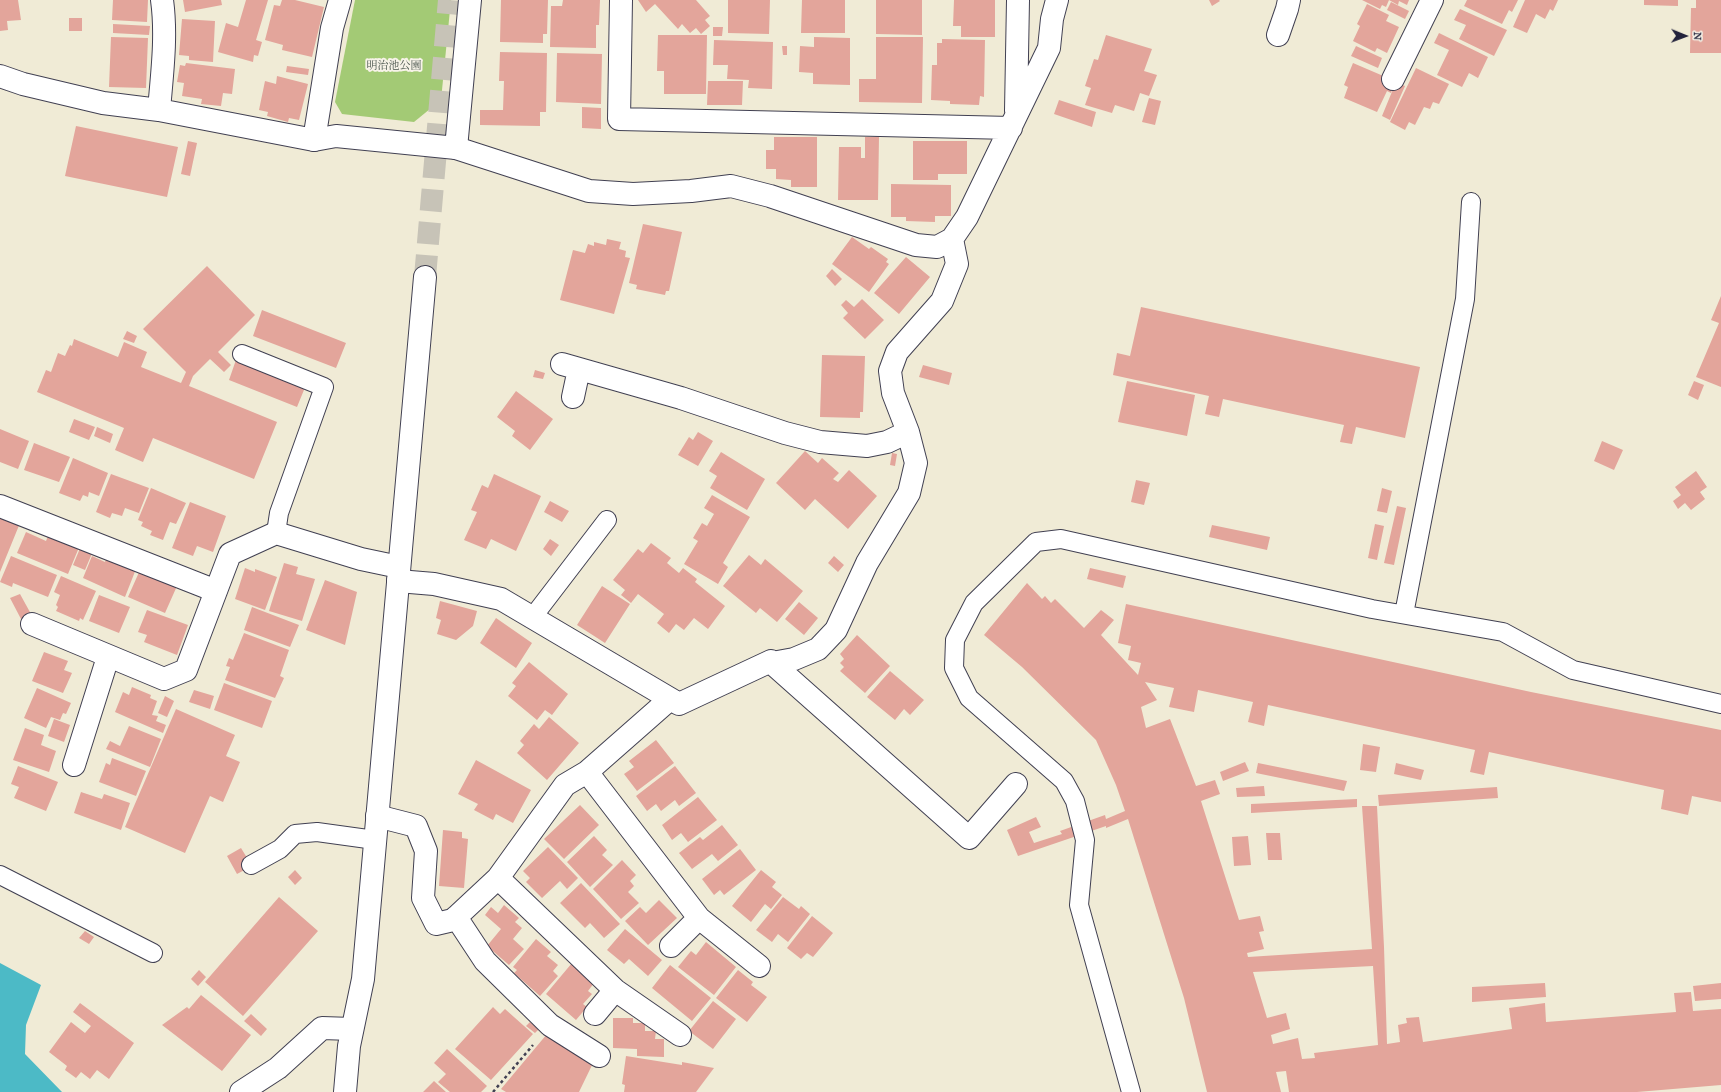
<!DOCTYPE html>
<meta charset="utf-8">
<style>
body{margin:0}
#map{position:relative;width:1721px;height:1092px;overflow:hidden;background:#f0ebd6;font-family:"IM FELL French Canon",serif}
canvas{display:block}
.north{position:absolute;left:1665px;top:16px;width:40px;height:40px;-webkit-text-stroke:3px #f7f3e8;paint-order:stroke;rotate:91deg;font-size:11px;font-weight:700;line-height:16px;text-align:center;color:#22223b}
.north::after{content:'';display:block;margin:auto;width:14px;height:18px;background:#22223b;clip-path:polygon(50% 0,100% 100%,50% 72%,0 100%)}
</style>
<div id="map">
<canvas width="1721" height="1092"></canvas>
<div class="north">N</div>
</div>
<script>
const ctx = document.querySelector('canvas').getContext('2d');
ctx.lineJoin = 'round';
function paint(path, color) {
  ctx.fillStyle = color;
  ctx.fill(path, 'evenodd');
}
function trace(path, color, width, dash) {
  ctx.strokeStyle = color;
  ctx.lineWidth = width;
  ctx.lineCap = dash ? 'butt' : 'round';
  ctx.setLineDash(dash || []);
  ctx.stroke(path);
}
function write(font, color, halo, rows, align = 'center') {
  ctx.font = font + ' "IM FELL French Canon","Noto Serif JP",serif';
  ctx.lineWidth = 4;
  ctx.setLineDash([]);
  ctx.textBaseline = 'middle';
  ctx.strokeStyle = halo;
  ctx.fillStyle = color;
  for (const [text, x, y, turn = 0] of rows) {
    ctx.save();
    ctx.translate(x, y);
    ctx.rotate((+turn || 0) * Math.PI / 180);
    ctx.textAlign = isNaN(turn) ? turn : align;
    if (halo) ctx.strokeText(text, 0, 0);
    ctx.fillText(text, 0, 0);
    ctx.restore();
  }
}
paint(new Path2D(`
 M355,0h96l-10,100 -27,22 -72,-8 -7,-12z`), '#a3ca75');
paint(new Path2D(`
 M0,963l41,22 -15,40 -1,29 37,38h-62z`), '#4cbac6');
paint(new Path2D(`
 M0,0h18l3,20 -14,1 1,9 -8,1z
 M113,0h35l-1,22 -35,-2z
 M183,0h38l1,5 -37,7z
 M246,0h22l-12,40 6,2 -4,14 -4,-1 -1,7 -35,-10 8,-29 12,4z
 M282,0h13l29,7 -12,50 -30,-7 1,-5 -18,-5 9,-35 6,1z
 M501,0h47l-1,34h-4v9l-43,-1z
 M563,0h37l-1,25h-3v23l-46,-1 1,-41h11z
 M638,0h58l14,16 -5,4 5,6 -9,8 -5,-6 -6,5 -8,-9 -4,5 -23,-25 -9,8z
 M728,0h42l-1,34 -41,-1z
 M802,0h43v33h-44z
 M876,0h46v35l-46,-1z
 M954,0h41v37h-34v-11h-8z
 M1209,0h10l1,1 -8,5z
 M1362,0h47l-2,5 -8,-4 -1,4 -9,-5 -3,7 -4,-2 -2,4z
 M1467,0h51l-6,12 -3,-2 -7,14 -38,-18z
 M1525,0h33l-5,11 -3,-2 -5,10 -9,-5 -9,19 -14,-6z
 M1644,0h34v6l-34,-1z
 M1696,0h25v53h-31l1,-45h5z
 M1391,2l18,9 -4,8 -18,-9z
 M1367,4l22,11 -3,6 13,6 -12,26 -10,-5 -2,4 -22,-11 7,-15 -3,-2z
 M1460,9l47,21 -13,26 -35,-17 7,-14 -12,-5z
 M69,18h13v13h-13z
 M182,19l33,2 -2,41 -24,-2v-4l-10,-1z
 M113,24l37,2 -1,9 -36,-2z
 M713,27h10l-1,9h-9z
 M1439,33l49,24 -10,21 -9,-5 -7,14 -25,-12 12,-25 -15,-7z
 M658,35h49l-1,59h-42v-23h-7z
 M1106,35l46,14 -8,22 13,4 -8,21 -9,-3 -6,18 -19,-6 -3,8 -27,-8 6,-17 -6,-2 9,-27 4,1z
 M111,37l37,1 -2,50 -37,-1z
 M814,37l36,1v47l-37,-1v-11l-14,-1 1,-26 14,1z
 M876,37h47l-1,66 -63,-1v-23h17z
 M942,39l43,1 -1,57 -4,-1 -1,9 -29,-1v-3l-19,-1 1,-35h5v-22h5z
 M714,40l59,2 -1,47 -24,-1 1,-8 -22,-1 1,-14h-15z
 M782,46h5v9h-4z
 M1356,46l26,12 -4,10 -27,-12z
 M500,52l47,1 -1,59h-6v14l-60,-1v-15h23l1,-29h-5z
 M557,53l45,1 -1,50 -45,-2z
 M186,63l49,6 -3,25 -9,-1 -2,13 -20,-2 1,-5 -20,-3 2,-13 -7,-1 3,-17 5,1z
 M1353,63l42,18 -4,12 -4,-2 -10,21 -33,-14 4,-11 -4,-2z
 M287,66l22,3 -1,6 -22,-3z
 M1416,68l33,16 -10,20 -6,-2 -3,7 -6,-2 -9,18 -6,-3 -4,8 -15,-8z
 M277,76l31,8 -9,36 -10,-2 -1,4 -21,-6 1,-4 -9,-2 6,-29 11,3z
 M708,81h35l-1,24h-35z
 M1396,82l9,4 -15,34 -8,-4z
 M1149,98l12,3 -6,24 -13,-3z
 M1059,100l37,12 -4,15 -38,-13z
 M582,107l19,1v21l-19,-1z
 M76,126l102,21 -11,50 -102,-21z
 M774,137h43v50h-26v-7l-15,-1v-10h-10v-19h8z
 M865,137h14l-1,63h-40l1,-53h22v11h4z
 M188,141l9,2 -7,33 -9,-2z
 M913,141h54v33h-29v6h-25z
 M891,184l60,1v31h-16v6l-29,-1v-4h-15z
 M643,224l39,8 -13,59h-3l-1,4 -29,-6 1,-4 -8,-2z
 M852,237l17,12 2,-2 17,12 -2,3 3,2 -20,28 -37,-28z
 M607,239l14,3 -2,7 7,2 -1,6 5,1 -16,56 -54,-14 13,-50 12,3 3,-9 6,2v-4l12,3z
 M906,257l24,20 -31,37 -25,-21z
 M207,266l48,49 -37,37 13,13 -7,7 -14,-13 -17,17 -4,10 88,36 -23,57 -101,-41 -10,24 -28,-12 9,-22 -87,-36 9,-22 5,2 7,-19 7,3 5,-11 2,1 2,-7 44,18 6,-15 23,10 -6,15 40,16 5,-11 -43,-43z
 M832,269l10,10 -7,7 -9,-10z
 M1721,296v91l-25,-10 23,-54 -8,-3z
 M862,299l22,21 -19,19 -22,-21 5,-5 -7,-8 5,-5 8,7z
 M1141,307l279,60 -15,71 -49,-11 -4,17 -12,-2 4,-17 -121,-26 -4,18 -14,-3 4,-18 -96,-21 4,-22 13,3z
 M262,310l84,33 -10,25 -83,-32z
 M127,331l10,5 -3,7 -11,-4z
 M822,355l43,1 -2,56h-3v6l-40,-1z
 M237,357l69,28 -9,22 -68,-27z
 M923,365l29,8 -3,12 -30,-8z
 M535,370l10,3 -2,6 -10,-2z
 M1127,381l68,14 -8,41 -69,-14z
 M1694,381l10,4 -6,15 -10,-5z
 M516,391l37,28 -23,31 -18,-14 3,-5 -18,-14z
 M74,419l21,8 -6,13 -20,-8z
 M97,427l16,7 -3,9 -16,-7z
 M0,429l29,12 -11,28 -18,-7z
 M698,432l15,9 -15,25 -20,-11 11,-18 4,3z
 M1602,441l21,9 -9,20 -20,-9z
 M34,443l36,14 -11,25 -35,-12z
 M805,451l13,12 4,-5 17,15 -6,6 5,3 11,-12 28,26 -29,33 -33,-30 -10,11 -29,-27z
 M721,452l44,27 -18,31 -37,-22 7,-12 -8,-5z
 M892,453l5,1 -2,12 -5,-1z
 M73,458l35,15 -9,23 -10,-4 -1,5 -5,-2 -3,6 -21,-8z
 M1696,471l11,16 -7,5 5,7 -14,11 -6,-7 -7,6 -5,-8 8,-6 -6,-8z
 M111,474l38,14 -10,25 -14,-5 -3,8 -10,-3 -2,5 -14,-6z
 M494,474l47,22 -25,55 -25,-12 -5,10 -22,-9 13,-28 -6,-2 11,-25 6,3z
 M1136,480l14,3 -6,22 -13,-3z
 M151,488l35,15 -10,21 -6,-2 -7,18 -13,-5 2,-4 -11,-5 2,-4 -5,-2z
 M1382,488l10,3 -5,22 -10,-2z
 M712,495l38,22 -27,46 5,4 -10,17 -34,-20 14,-23 -5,-3 9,-15 5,3 7,-12 -10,-6z
 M550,501l19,10 -7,11 -18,-10z
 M190,502l36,14 -13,36 -16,-6 -4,10 -21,-8z
 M1397,506l9,2 -12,57 -10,-2z
 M0,516l20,7 -20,49z
 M1375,524l9,2 -7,34 -9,-2z
 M1212,525l58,12 -3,13 -58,-13z
 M26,532l20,9 2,-5 32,9 -12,29 -51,-21z
 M550,539l9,6 -8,11 -8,-7z
 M651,543l20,15 -4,5 12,10 4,-5 14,11 -2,3 30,24 -17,23 -14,-11 -10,12 -8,-6 -7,9 -12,-10 7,-9 -26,-20 -7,9 -10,-8 4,-5 -12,-10 25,-31 5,4z
 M81,546l12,5 -8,19 -12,-5z
 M749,555l12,10 4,-6 38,32 -26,31 -17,-14 -4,5 -33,-27z
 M11,556l46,19 -9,22 -35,-14 -1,4 -12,-5z
 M92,556l13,6 2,-5 29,12 -11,28 -42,-19z
 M834,556l10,9 -6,7 -10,-9z
 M284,563l14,4 -2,7 19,5 -13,42 -33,-10z
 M245,568l10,4v-3l22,8 -12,33 -30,-11z
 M1090,568l36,8 -3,12 -36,-9z
 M140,570l37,16 -12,27 -37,-16z
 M61,576l35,15 -13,29 -3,-2 -1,3 -23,-10 2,-4 -2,-2 4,-10 -6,-3z
 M325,580l32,12 -12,53 -39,-15z
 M1027,583l15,16 3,-3 6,7 4,-4 29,29 17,-18 13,10 -13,15 37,40 3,-12 -13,-3 3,-14 -13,-3 8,-39 405,88 190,38v72l-29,-6 -4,19 -27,-6 3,-19 -175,-38 -5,23 -14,-3 5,-22 -207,-45 -4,21 -16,-4 5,-20 -55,-12 -4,22 -25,-5 5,-19 -29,-6 12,18 -16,7 5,21 24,-9 26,67 19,-6 5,14 -19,7 38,119 21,-4 4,15 -5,1 5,17 -17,4 1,4 124,-8 -10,-143h15l7,141 3,97 13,-2 -2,-17 9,-2 -1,-5 13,-1 4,25 89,-13 -3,-21 36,-5 1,19 130,-10 -2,-19 17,-1 2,19 28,-2v76l-84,7h-348l-3,-21 -10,1 5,20h-74l-23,-94 -56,-179 -22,9v-2l-88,30 -11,-26 29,-13 5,10 -12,5 5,11 28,-9 -2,-3 45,-16 1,4 19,-8 -9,-26 -20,-45 -74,-73 -38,-32zM1373,966l5,79 -64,8 1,5 -13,1 -4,-21 -25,6 -2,-9 19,-6 -4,-16 -19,5 -14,-46z
 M602,586l28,18 -25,39 -28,-18z
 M20,594l11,20 -10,5 -11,-21z
 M99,595l31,12 -11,26 -30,-12z
 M440,601l37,10 -4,15 -17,14 -19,-6 4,-14 -5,-2z
 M799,602l19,16 -14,17 -19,-16z
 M252,607l47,18 -9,22 -46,-17z
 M147,610l41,15 -11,30 -33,-13 3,-7 -9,-3z
 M496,618l36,25 -16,25 -36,-25z
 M244,633l45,17 -9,26 4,2 -9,20 -50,-18 5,-13 -4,-1 3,-8 4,2z
 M857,635l33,31 -25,27 -25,-22 4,-4 -4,-4 4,-4 -4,-5z
 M44,652l24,9 -4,9 8,3 -9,20 -31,-12z
 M529,662l39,32 -16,21 -7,-5 -8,10 -29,-24 8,-10 -4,-3z
 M890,671l34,29 -14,15 -6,-6 -9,11 -28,-23z
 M224,683l48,18 -10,27 -48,-18z
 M132,687l19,8 -1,3 7,3 -5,14 6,1 -2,5 10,4 -3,8 -48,-21 8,-20 6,3z
 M37,688l34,15 -5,11 -3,-1 -3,7 -9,-3 -5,11 -22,-10z
 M194,690l20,6 -4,13 -21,-7z
 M165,696l9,5 -7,16 -9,-4z
 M176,709l59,26 -9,21 14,6 -17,40 -13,-6 -25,57 -60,-26z
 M549,717l30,26 -32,37 -30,-27 7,-8 -4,-4 14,-17 5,5z
 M54,719l16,6 -6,17 -16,-6z
 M129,726l32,13 -11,28 -44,-18 4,-8 10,5z
 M25,728l19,7 -3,10 15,6 -7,21 -36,-12z
 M656,740l18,23 -37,28 -13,-17 10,-7 -5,-6z
 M1363,744l17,3 -4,25 -16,-2z
 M112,758l34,13 -10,25 -37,-14 7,-19 4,2z
 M476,760l55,30 -18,33 -17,-9 -3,6 -19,-10 4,-6 -20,-10z
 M1245,762l4,9 -26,10 -3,-9z
 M1258,763l89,18 -3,10 -88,-18z
 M1396,763l28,7 -3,10 -27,-6z
 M18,766l40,16 -12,29 -32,-13 5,-11 -8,-3z
 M675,766l21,27 -17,13 -4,-6 -14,11 -5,-7 -9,7 -11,-15z
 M1264,786l1,10 -28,1 -1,-9z
 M1497,787l1,11 -119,8 -1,-11z
 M81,792l21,7 2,-5 26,9 -9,27 -47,-17z
 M698,797l19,23 -29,22 -7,-9 -9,7 -10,-15z
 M1357,799v8l-106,6v-9z
 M580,805l19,20 -35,34 -20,-20z
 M722,825l16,20 -20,16 -6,-7 -20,15 -13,-16 21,-16 3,3z
 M443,830l19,2v6l6,1 -4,49 -25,-2z
 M1266,833h14l2,27h-14z
 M594,836l13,14 -5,5 11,10 -23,22 -23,-25z
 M1248,836l3,29 -17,1 -2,-29z
 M548,847l30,31 -11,11 -7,-8 -18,17 -16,-16 4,-4 -7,-7z
 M241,848l11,18 -15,8 -10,-18z
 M740,849l16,21 -32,25 -4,-5 -6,5 -12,-16z
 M622,860l14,15 -6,6 4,5 -6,6 11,11 -18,16 -28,-30z
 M295,870l7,8 -7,7 -7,-8z
 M761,870l15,12 -4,5 10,8 -11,14 -6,-5 -14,18 -19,-16z
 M581,883l39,41 -16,14 -14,-15 -5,5 -25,-25z
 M279,897l39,34 -75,85 -38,-34z
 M783,897l16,12 2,-3 9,8 -22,28 -10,-8 -6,8 -16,-12z
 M659,900l18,18 -29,27 -23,-24 15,-14 6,6z
 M504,905l15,13 -4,4 7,6 -9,11 11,10 -15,16 -22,-19 14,-17 -16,-14 6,-8 7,6z
 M812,916l21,17 -20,24 -6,-4 -6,6 -14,-11z
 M625,929l37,31 -14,16 -19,-17 -5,5 -17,-14z
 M85,931l9,6 -5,7 -10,-6z
 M536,939l15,13 -4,4 11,9 -5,6 5,5 -18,20 -26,-23 3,-3 -4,-3z
 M706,942l30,25 -22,28 -36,-28 13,-16 5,4z
 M572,963l22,20 -6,8 4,3 -9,10 4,3 -11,13 -30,-26z
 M670,965l41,33 -19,23 -40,-33z
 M199,970l7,7 -8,9 -7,-7z
 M738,970l15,12 -2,3 16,12 -20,25 -31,-24z
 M1545,983l1,14 -74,5v-15z
 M1721,983v16l-26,2 -2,-15z
 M201,995l50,40 -29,36 -60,-46 25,-18 2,2z
 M713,1001l23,18 -23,30 -24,-18z
 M80,1003l54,40 -25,36 -12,-9 -7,9 -9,-7 -5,6 -11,-8 2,-4 -18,-14 22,-30 14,11 6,-7 -18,-14z
 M493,1007l7,7 5,-5 28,25 -42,46 -36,-31z
 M251,1014l16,15 -6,7 -17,-15z
 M613,1018h20v5h12v8h11l-1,8h9v18l-27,-1v-7l-24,-1z
 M530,1022l9,7 -4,4 -9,-7z
 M547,1034l47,27 -15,31h-73l-5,-3z
 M447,1049l40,37 -6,6h-31l-12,-10 8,-8 -12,-11z
 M626,1056l56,9v-3l32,6 -18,24h-72l1,-7 -3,-1z
 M434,1081l12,11h-23z`), '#e3a59b');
trace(new Path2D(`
 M425,277l24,-277`), '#c7c3b7', 22, [22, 11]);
const service = new Path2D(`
 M242,354l82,33 -45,126 -3,20
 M1404,614l61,-315 6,-97
 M532,618l75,-98
 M251,865l29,-16 15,-15 22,-2 58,8
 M0,875l153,78
 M1131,1092l-52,-187 6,-65 -10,-39 -11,-20 -95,-83 -15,-30 1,-28 19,-37 62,-61 25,-3 311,70 131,23 70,38 148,34`);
const minor = new Path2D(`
 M621,0l-2,119 392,9
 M1278,35l9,-26 2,-9
 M0,76l23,8 80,19 56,7 155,30 18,-112 8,-28
 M1393,79l39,-79
 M159,110c3,-36 8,-74 3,-110
 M1016,111l2,-111
 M456,148l133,43 44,3 58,-3 40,-5 39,10 146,49 21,2 15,-8 15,-22 82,-169 3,-29 5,-19
 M562,364l119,34 104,35 35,9 47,4 20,-4 21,-10
 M573,397l6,-28
 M0,506l216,85
 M398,581l36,3 67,15 178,105 92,-43 1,2 22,-4 24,-10 18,-19 31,-67 42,-70 7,-30 -8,-31 -15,-39 -3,-22 7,-19 45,-51 15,-37 -5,-25
 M32,624l132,55 22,-9 44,-116 46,-21 85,26 38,8
 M772,663l197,175 47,-54
 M74,765l34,-108
 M587,772l112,146 60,48
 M377,816l39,10 10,25 -3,47 13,26 17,-4 45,-42 67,-93 22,-13 83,-73
 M498,878l117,112 65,45
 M456,917l29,44 65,64 49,31
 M671,946l28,-28
 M595,1014l20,-24
 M241,1092l37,-24 44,-40 30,1`);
const tertiary = new Path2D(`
 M314,140l22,-4 120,12 14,-148
 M345,1092l4,-46 14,-67 62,-702`);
trace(service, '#414052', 20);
trace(minor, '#414052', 24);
trace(tertiary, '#414052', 24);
trace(new Path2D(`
 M493,1092l40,-47`), '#414052', 2.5, [3, 3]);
trace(service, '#fff', 18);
trace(minor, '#fff', 22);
trace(tertiary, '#fff', 22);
write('11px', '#49544c', '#f7f3e8', [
 ["明治池公園",394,66]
]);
</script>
